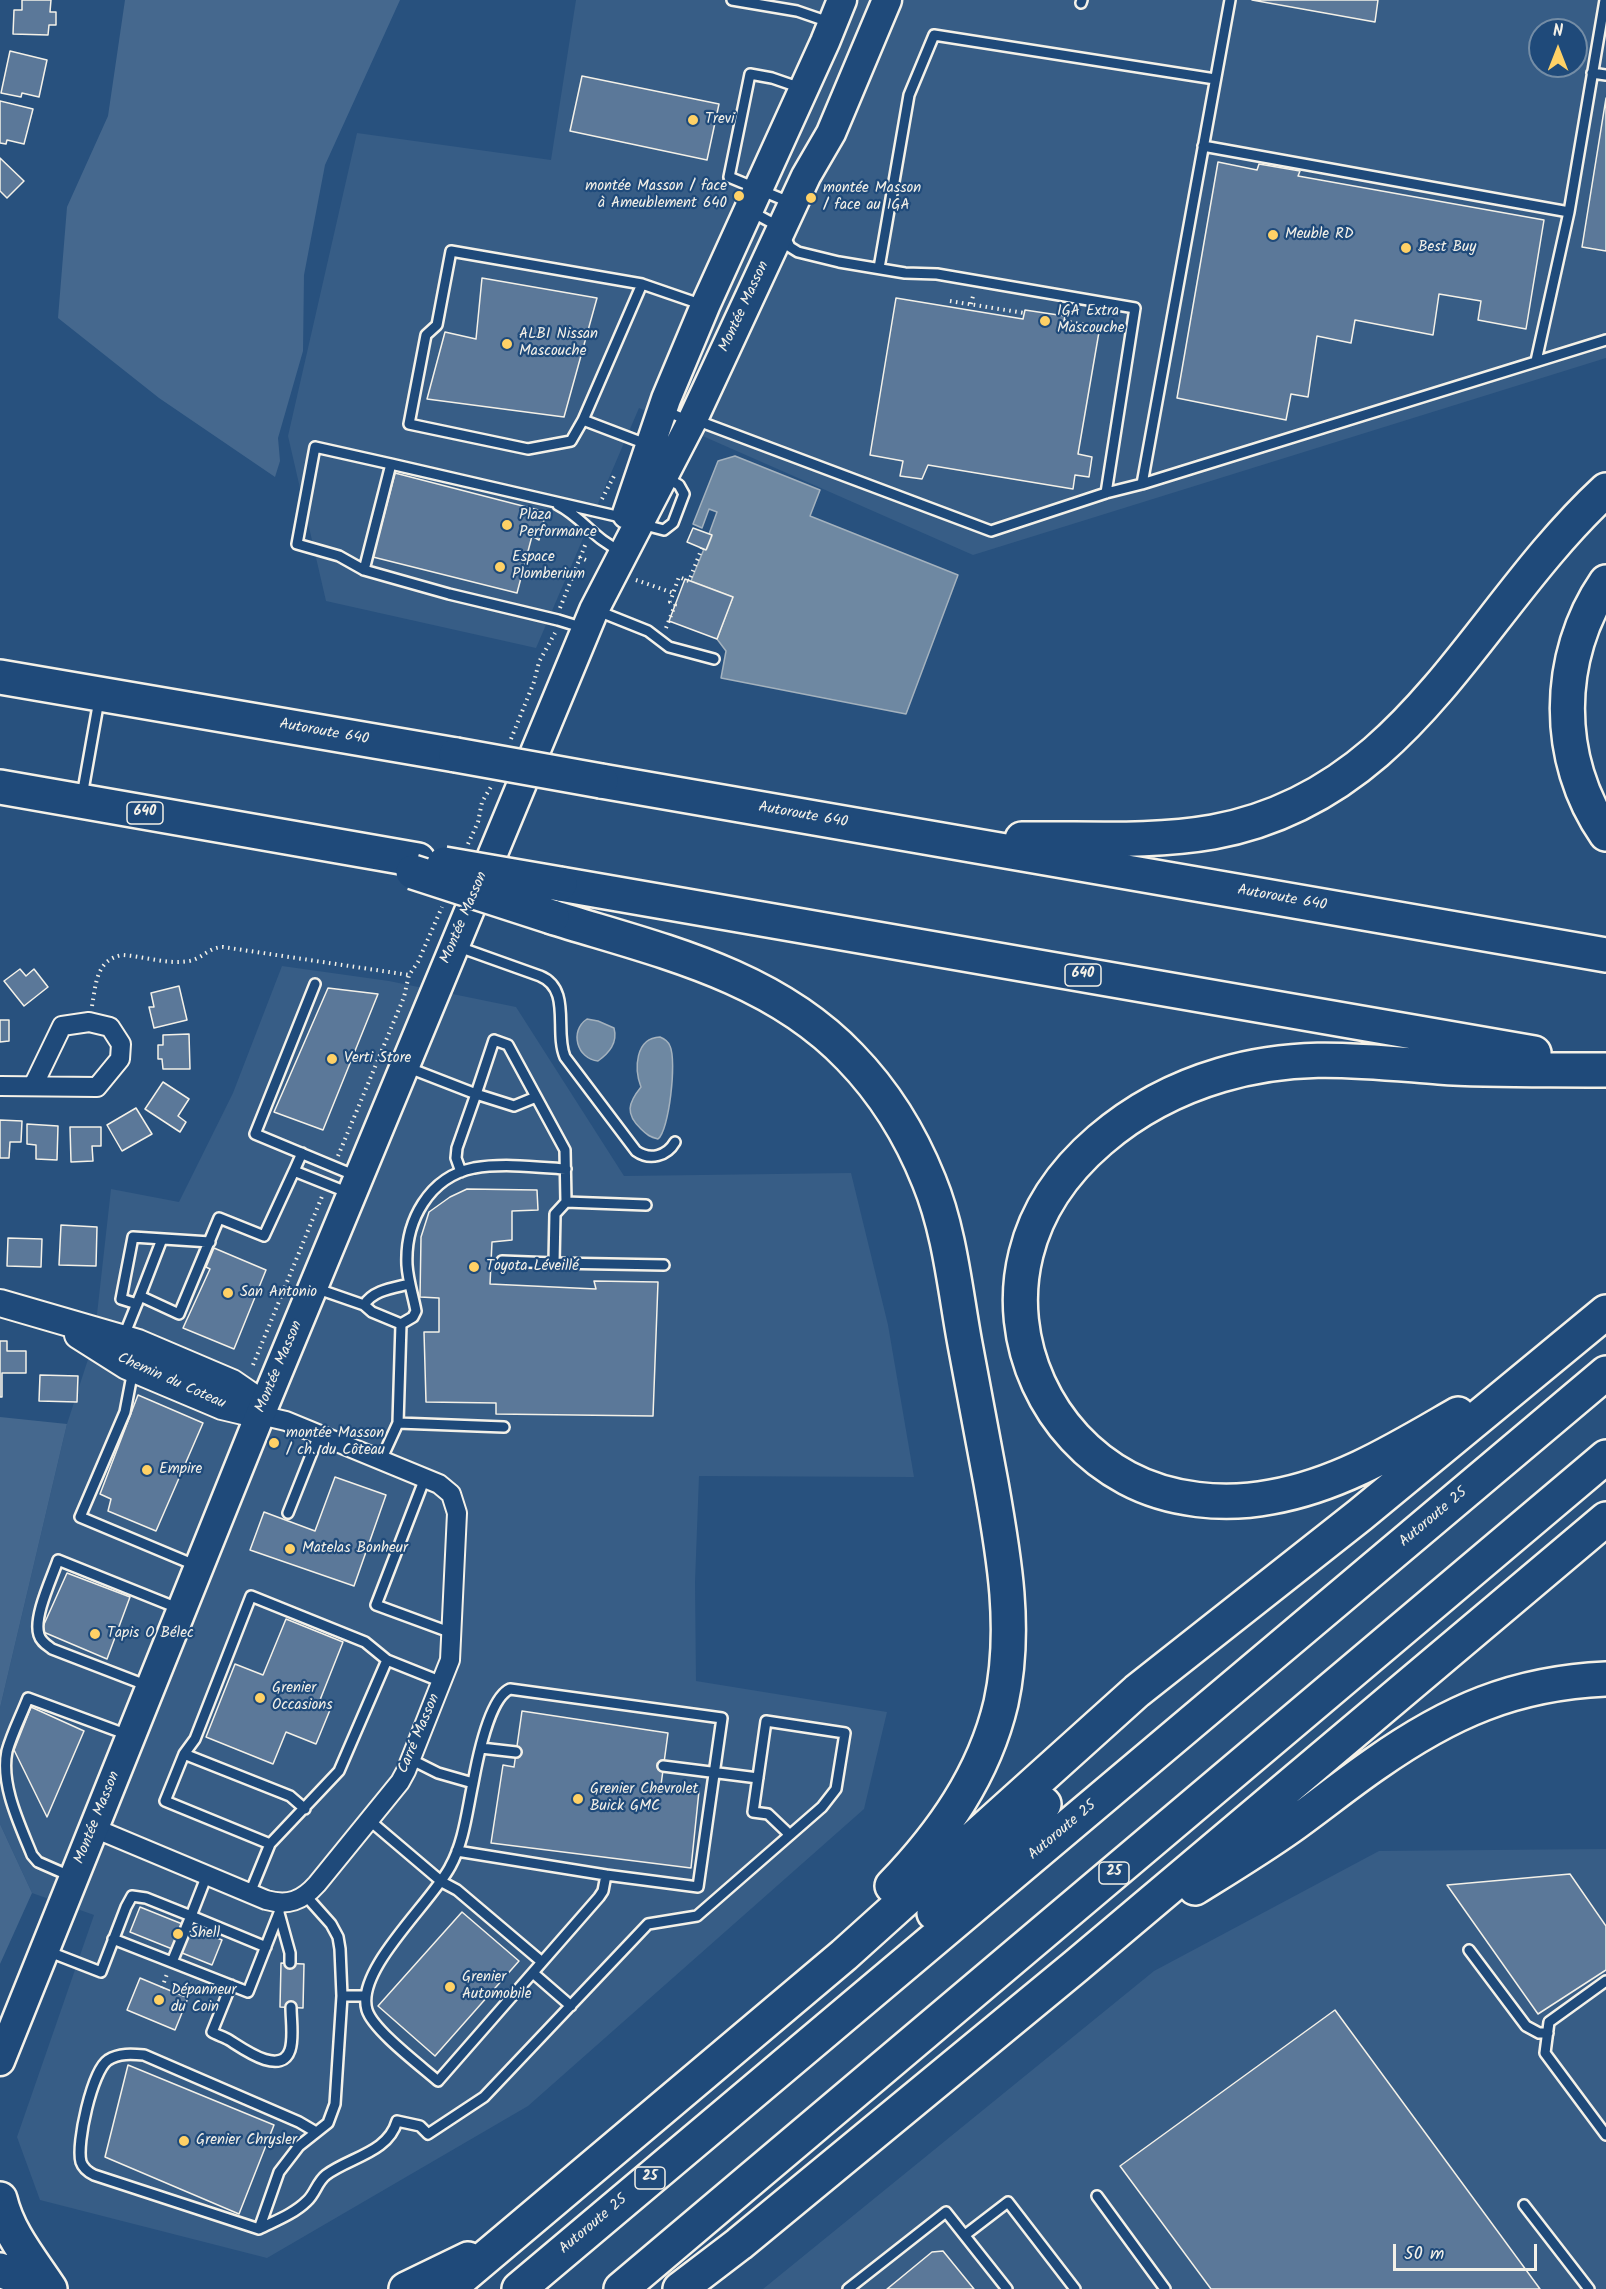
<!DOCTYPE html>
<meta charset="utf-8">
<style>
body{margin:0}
#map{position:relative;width:1606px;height:2289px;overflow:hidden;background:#28517e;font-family:Kalam,sans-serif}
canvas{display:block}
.north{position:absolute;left:1528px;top:18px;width:60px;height:60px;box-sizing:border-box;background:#1f4a7a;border:2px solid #748da6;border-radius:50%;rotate:0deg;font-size:16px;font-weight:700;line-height:24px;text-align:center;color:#f4f1e8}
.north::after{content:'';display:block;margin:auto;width:21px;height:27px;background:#ffd166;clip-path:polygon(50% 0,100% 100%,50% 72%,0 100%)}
.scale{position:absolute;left:1393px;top:2244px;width:144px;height:27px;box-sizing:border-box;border:3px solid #f4f1e8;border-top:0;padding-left:8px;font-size:18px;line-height:21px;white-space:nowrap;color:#f4f1e8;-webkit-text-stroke:4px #1f4a7a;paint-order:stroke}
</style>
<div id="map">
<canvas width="1606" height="2289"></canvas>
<div class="north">N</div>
<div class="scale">50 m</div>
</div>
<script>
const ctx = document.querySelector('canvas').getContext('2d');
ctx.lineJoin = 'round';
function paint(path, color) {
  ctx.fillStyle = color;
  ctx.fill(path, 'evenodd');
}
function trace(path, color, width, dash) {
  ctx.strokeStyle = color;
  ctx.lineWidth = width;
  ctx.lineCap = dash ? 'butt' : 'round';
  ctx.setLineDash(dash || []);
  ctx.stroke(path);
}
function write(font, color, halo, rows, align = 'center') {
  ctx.font = font + ' Kalam,sans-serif';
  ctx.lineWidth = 4.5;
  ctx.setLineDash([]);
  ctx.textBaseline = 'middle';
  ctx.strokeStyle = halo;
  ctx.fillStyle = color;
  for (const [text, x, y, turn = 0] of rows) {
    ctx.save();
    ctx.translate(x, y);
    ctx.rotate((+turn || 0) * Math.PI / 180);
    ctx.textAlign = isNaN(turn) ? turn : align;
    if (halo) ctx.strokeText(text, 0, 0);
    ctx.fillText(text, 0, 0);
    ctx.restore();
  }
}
paint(new Path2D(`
 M576,0h1030v358l-633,197 -334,-147 -103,240 -210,-47 -38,-165 69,-303 194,27zM1540,30h36v36h-36z
 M282,966l107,15 127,26 108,169 227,-3 37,152 26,152 -215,-1 -4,106 1,99 191,31 -23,97 -336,297 -261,152 -227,-58 -23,-63 77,-222 -62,-22 -32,-69v-116l67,-284 27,-83 17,-152 68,13 54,-109z
 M1606,1849v440h-843l391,-318 225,-120z`), '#375d86');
paint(new Path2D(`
 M125,0h275l-75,165 -21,110 -1,76 -25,87 2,23 -5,16 -116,-79 -101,-80 9,-111 41,-91z
 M0,1417l67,7 -67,284z
 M0,1824l32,69 -32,71z`), '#45688e');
const water = new Path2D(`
 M735,456l85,34 -10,26 148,59 -52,139 -185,-36 5,-27 -9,-12 16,-42 -42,-16 13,-32h3l5,-13 -3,-2 8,-22 -8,-3 -7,19 -9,-4 25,-63z
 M587,1019l11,2 16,7c4,15 -5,25 -16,33 -21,-2 -29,-30 -11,-42z
 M660,1037c5,2 8,4 10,9 7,15 -1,85 -12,93 -8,-2 -11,-4 -17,-10 -16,-15 -13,-26 0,-42 -7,-18 -6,-49 19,-50z`);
paint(water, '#6e88a2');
trace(water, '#a4b2be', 1.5);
const building = new Path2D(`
 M22,0h29l-1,12h6v13h-7l-1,10 -35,-1 1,-24h8z
 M1252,0h126l-3,22z
 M10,51l37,9 -8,37 -17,-4 -1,4 -20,-4z
 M582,76l137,28 -12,56 -137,-29z
 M1606,98v153l-24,-4z
 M0,101l33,8 -9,35 -17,-4 -1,4 -6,-1z
 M0,158l24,23 -17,17 -7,-7z
 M1218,162l39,8 2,-6 41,7 -2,5 246,44 -18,109 -48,-9 3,-19 -42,-7 -6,41 -78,-15 -4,23 -34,-7 -9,61 -17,-3 -5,26 -109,-22z
 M482,278l115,20 -33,119 -137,-18 18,-67 31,7z
 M896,298l127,21 2,-9 40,6 -2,10 36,6 -21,122 14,3 -3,20 -14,-2 -2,14 -145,-24 -6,14 -22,-3 3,-15 -33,-6z
 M395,473l151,39 -7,28 -7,-4 -15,57 -144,-36z
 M693,528l19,7 -6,15 -19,-8z
 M685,579l48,18 -16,42 -48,-18z
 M20,969l6,7 8,-7 14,18 -24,19 -20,-25z
 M179,986l8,34 -33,8 -5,-21h5l-3,-14z
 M328,988l50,6 -55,136 -49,-18z
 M0,1020h9v21l-9,1z
 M189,1034l1,35h-27l-1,-10h-4v-14h5v-10z
 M163,1082l26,17 -11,17 8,6 -6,10 -35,-23z
 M136,1108l16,26 -30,17 -15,-26z
 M0,1120l22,1 -1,21h-11l-1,16h-9z
 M27,1124l31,2 -1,34 -21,-1v-14l-9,-1z
 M70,1127h31v19h-9l1,15 -22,1z
 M467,1189l70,1 1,20 -26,1v29l-20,2 -2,42 106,5 -2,-8 64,1 -5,134 -157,-2v-11l-70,-1 -2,-70h15v-34l-19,-1 1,-60 8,-25 21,-15z
 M61,1225l36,2 -1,39 -37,-1z
 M8,1238l34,1 -1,28 -34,-1z
 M214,1248l52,22 -32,79 -51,-21 27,-59 -4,-2z
 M0,1341h7v10h19v22h-24v24h-2z
 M40,1375l38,1 -1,26 -38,-1z
 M138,1395l65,28 -47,108 -48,-20 3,-12 -11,-5z
 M335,1477l51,18 -32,91 -104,-36 14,-38 51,19z
 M67,1573l63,24 -23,62 -66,-28z
 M286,1619l57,23 -23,58 12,5 -16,39 -30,-12 -13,32 -67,-27 29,-73 28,11z
 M31,1707l53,24 -37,86 -33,-67z
 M522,1711l146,22 -7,52 38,6 -8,77 -200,-25 12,-78 11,2z
 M1570,1874l36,52v44l-68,44 -91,-129z
 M140,1907l82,33 -10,25 -82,-33z
 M462,1912l57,49 -84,95 -57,-50z
 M281,1963l23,1 -1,44 -23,-1z
 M140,1978l48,20 -13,32 -48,-20z
 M1335,2010l205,279h-329l-91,-123z
 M128,2065l146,60 -35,89 -134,-57z
 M943,2251l31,38h-87l45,-37z`);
paint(building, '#5b7899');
trace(building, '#f4f1e8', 1.5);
const lane = new Path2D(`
 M732,0l65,11 32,11
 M1081,3l1,-3
 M1592,73l14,2
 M1203,146l366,66
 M789,202l-60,-25 21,-103 22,4 29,10
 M752,212l24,13 5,4 9,18 8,5 41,10 66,11 32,1 198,34 -29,185
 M879,268l30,-173 25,-60 281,44
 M1536,361l33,-149 36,-212
 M666,411l16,7 11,1 298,112 115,-38 36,-9 464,-144
 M583,420l-12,21 -43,8 -119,-25 17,-89 11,-10 14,-74 191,33
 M646,444l-63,-24 59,-136 61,21
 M1142,484l88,-484
 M558,505c24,12 38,36 63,46
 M641,524l23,6 9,-7 11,-29 -5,-9 -14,-8
 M364,570l-25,-14 -42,-12 18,-97 76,17
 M598,611l50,20 21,16 45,12
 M584,628l-26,-8 -109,-26 -85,-24 27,-106 234,54
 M82,796l17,-96
 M456,946l84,30c32,13 14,55 25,81l71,94c14,10 31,5 39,-9
 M315,984l-60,150 101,42
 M409,1068l67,26 -19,54 -1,10 5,14
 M536,1097l-22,9 -38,-12 18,-54 14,5 57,105 1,52 80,3
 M302,1153l-8,18 55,22
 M566,1202l-11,12 -1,49 110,2
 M502,1261l52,2
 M315,1288l49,17 8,7 29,12 -3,99
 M140,1296l22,-57
 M137,1304l-16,-5 12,-62 77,5
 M364,1305c9,-15 29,-17 45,-21
 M401,1324l12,-7 3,-6c-3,-16 -8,-30 -9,-46 -2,-44 22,-88 67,-97 29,-5 63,-1 92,1
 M123,1338l17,-42 39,18 40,-96 45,18 30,-65
 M133,1370l-8,42 -45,105 117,49
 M381,1460l17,-37 106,4
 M425,1478l-49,127 76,28
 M288,1513l31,-78
 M148,1686l-96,-37c-5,-4 -11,-7 -13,-14 -6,-18 13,-57 19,-75l122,49
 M481,1748l35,4
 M184,1754l11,-15 56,-143 114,46 22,18
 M412,1760l26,13 35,10c-6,28 -9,59 -23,84 -19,36 -95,103 -83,143 6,20 54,56 71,71l161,-184 4,-6 3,-16
 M663,1766l95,12
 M369,1820l73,62 15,8 85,72
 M270,1844l69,-73 48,-111 55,22
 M457,1851l149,24 92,12 24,-169 -212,-29c-21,9 -33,72 -37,94
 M70,1876l-32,-14 -6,-7c-12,-30 -32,-70 -25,-104 5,-18 14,-35 21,-53l100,37
 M250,1893l20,-49 -105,-43 19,-47 106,42 15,13
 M306,1896l25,28 7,13 2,12 2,47 -7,108 -7,19 -29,23 -20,26 -20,57 -165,-54c-6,-3 -11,-7 -13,-13 -5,-18 11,-91 27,-102 11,-7 24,-6 36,-5l155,67 17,10
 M279,1913l11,40v10
 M113,1939l135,53 31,-79 1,-10
 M1469,1950l57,76 13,7h9
 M47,1951l54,21 25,-65 6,-11 14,2 45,18 16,-41
 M172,1962l19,-46 75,31
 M533,1973l38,33
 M1606,1981l-57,41 -4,31 61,82
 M231,1985l-19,47c5,3 12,5 17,8 13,8 52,37 61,10 4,-12 1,-30 1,-43
 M342,1996h24
 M1097,2196l68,93
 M1524,2205l65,84
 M259,2229c16,-8 35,-15 48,-28 8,-7 10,-19 19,-26 24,-18 62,-22 71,-54l23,5 8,8 56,-37 164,-173 49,-8 125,-109 14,-18 9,-56 -79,-12 -13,91 15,2 22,21
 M965,2235l43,-33 67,87
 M848,2289l98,-77 61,77`);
const street = new Path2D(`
 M0,1086l97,1 23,-28 1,-15 -11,-17 -21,-5 -27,4 -29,60
 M94,1828l172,72c22,6 36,1 51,-16l83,-102 6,-11 44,-111 7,-147 -6,-19 -12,-10 -153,-63 -26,-6`);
const secondary = new Path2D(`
 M0,1303l138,40 94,40 32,22
 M78,1335l49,31 95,40 38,9`);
const primary = new Path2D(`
 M627,514l39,-115 39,-93 120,-264 17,-42
 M0,2061l260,-646 334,-805 99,-191 113,-243 25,-43 56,-133`);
const highway = new Path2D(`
 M1606,582c-51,74 -52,178 0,252
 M0,677l456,78
 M601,781l1005,174
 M0,787l418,73
 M1022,839c63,-1 128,4 191,-7 197,-36 261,-220 393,-342
 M560,884l974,169
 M552,917c106,33 219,57 298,140 34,35 61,79 79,124 21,51 26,109 36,163 9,46 17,93 26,139 13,73 26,147 10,220 -17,72 -59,131 -109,183
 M1458,1414c-59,34 -118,71 -187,83 -47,9 -101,4 -144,-19 -79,-42 -123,-136 -101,-224 22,-90 110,-154 195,-179 77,-23 140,-14 218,-8 55,4 111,2 167,3
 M1195,1888c32,-20 65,-40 96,-62 28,-20 55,-42 84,-62 74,-52 139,-81 231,-85
 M934,1913l110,-109
 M0,2199c8,34 31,61 50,90
 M0,2270l48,19
 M406,2289l62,-30
 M448,2289l396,-334 293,-264 223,-176 246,-203
 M519,2289l1087,-916
 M621,2289l985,-832
 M680,2289l59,-45 337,-278 530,-447`);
trace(lane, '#f4f1e8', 14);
trace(street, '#f4f1e8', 22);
trace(secondary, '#f4f1e8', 30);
trace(primary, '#f4f1e8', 33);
trace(highway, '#f4f1e8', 38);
trace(new Path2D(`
 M950,301l74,12
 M971,304l2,-8
 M1064,321l56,10
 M1069,322l1,-10
 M602,499l12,-23
 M579,557l9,4
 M636,580l37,13
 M560,608l26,-65
 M666,628l9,-23 -5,-3 9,-25 10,4 13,-33
 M511,739l23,-57 5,-20 16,-29
 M468,844l10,-22 4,-20 10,-17
 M92,1006c4,-22 4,-46 30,-51 22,1 45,10 67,6 13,-2 20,-14 34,-14l186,28
 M338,1156l66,-159 5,-22 9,-13 24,-55
 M253,1365l70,-171
 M162,1988l5,-14`), '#f4f1e8', 4, [1.5, 4.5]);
trace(lane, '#1f4a7a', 9);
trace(street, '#1f4a7a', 18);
trace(secondary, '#1f4a7a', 26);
trace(primary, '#1f4a7a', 28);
trace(highway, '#1f4a7a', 33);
const highwayBridge = new Path2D(`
 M456,755l145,26
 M444,864l116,20
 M413,872l139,45`);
trace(highwayBridge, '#f4f1e8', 38, []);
trace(highwayBridge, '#1f4a7a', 33);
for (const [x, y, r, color] of [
 [693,120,6,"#ffd166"],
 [739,196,6,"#ffd166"],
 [811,198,6,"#ffd166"],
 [1273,235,6,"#ffd166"],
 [1406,248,6,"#ffd166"],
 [1045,321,6,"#ffd166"],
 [507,344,6,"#ffd166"],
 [507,525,6,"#ffd166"],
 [500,567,6,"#ffd166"],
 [332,1059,6,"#ffd166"],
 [474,1267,6,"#ffd166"],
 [228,1293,6,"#ffd166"],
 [274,1443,6,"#ffd166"],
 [147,1470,6,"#ffd166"],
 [290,1549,6,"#ffd166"],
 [95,1634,6,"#ffd166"],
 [260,1698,6,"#ffd166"],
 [578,1799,6,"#ffd166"],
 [178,1934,6,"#ffd166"],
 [450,1987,6,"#ffd166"],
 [159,2000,6,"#ffd166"],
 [184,2141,6,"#ffd166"]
]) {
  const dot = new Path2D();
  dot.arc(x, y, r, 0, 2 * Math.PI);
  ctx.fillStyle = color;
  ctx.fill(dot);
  trace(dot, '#1f4a7a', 2);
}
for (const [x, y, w] of [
 [145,813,36],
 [1083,975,36],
 [1114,1873,30],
 [650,2178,30]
]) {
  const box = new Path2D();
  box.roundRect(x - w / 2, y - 11, w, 22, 4.5);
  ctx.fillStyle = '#1f4a7a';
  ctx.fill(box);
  trace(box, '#f4f1e8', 1.5);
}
write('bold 14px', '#f4f1e8', null, [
 ["640",145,813],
 ["640",1083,975],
 ["25",1114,1873],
 ["25",650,2178]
]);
write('15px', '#f4f1e8', '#1f4a7a', [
 ["Trevi",705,120],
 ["montée Masson / face",727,187,"right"],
 ["à Ameublement 640",727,204,"right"],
 ["montée Masson",823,189],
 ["/ face au IGA",823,206],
 ["Meuble RD",1285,235],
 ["Best Buy",1418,248],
 ["IGA Extra",1057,312],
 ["Mascouche",1057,329],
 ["ALBI Nissan",519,335],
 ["Mascouche",519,352],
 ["Plaza",519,516],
 ["Performance",519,533],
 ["Espace",512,558],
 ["Plomberium",512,575],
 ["Verti Store",344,1059],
 ["Toyota Léveillé",486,1267],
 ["San Antonio",240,1293],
 ["montée Masson",286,1434],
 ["/ ch. du Côteau",286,1451],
 ["Empire",159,1470],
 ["Matelas Bonheur",302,1549],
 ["Tapis O Bélec",107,1634],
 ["Grenier",272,1689],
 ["Occasions",272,1706],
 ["Grenier Chevrolet",590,1790],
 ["Buick GMC",590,1807],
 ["Shell",190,1934],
 ["Grenier",462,1978],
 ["Automobile",462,1995],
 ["Dépanneur",171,1991],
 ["du Coin",171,2008],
 ["Grenier Chrysler",196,2141]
], 'left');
write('15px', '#f4f1e8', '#1f4a7a', [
 ["Montée Masson",745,307,-65],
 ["Autoroute 640",324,733,10],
 ["Autoroute 640",803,816,10],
 ["Autoroute 640",1282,899,10],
 ["Montée Masson",465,918,-67],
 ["Montée Masson",280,1367,-67],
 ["Chemin du Coteau",171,1382,24],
 ["Autoroute 25",1434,1518,-40],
 ["Carré Masson",420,1734,-67],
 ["Montée Masson",98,1818,-68],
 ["Autoroute 25",1063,1831,-40],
 ["Autoroute 25",594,2225,-40]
]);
</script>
